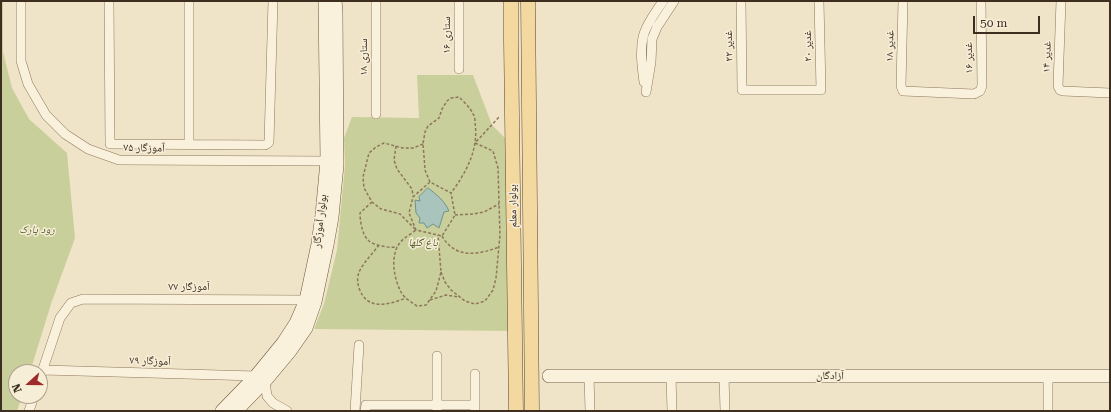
<!DOCTYPE html>
<meta charset="utf-8">
<style>
body{margin:0}
#map{position:relative;width:1111px;height:412px;overflow:hidden;background:#f0e4c8;font-family:"Roboto Serif",serif}
canvas{display:block}
.frame{position:absolute;inset:0;border:2px solid #3d2e20;pointer-events:none}
.north{position:absolute;left:8px;top:364px;width:40px;height:40px;box-sizing:border-box;background:#f7eed8;border:1px solid #ada18e;border-radius:50%;rotate:249deg;font-size:11px;font-weight:700;line-height:16px;text-align:center;color:#3d2e20}
.north::after{content:'';display:block;margin:auto;width:14px;height:18px;background:#9e2a2b;clip-path:polygon(50% 0,100% 100%,50% 72%,0 100%)}
.scale{position:absolute;left:973px;top:16px;width:67px;height:18px;box-sizing:border-box;border:2px solid #3d2e20;border-top:0;padding-left:5px;font-size:12px;line-height:14px;white-space:nowrap;color:#3d2e20;-webkit-text-stroke:3px #f7eed8;paint-order:stroke}
</style>
<div id="map">
<canvas width="1111" height="412"></canvas>
<div class="frame"></div>
<div class="north">N</div>
<div class="scale">50 m</div>
</div>
<script>
const ctx = document.querySelector('canvas').getContext('2d');
ctx.lineJoin = 'round';
function paint(path, color) {
  ctx.fillStyle = color;
  ctx.fill(path, 'evenodd');
}
function trace(path, color, width, dash) {
  ctx.strokeStyle = color;
  ctx.lineWidth = width;
  ctx.lineCap = dash ? 'butt' : 'round';
  ctx.setLineDash(dash || []);
  ctx.stroke(path);
}
function write(font, color, halo, rows, align = 'center') {
  ctx.font = font + ' "Roboto Serif","Noto Naskh Arabic",serif';
  ctx.lineWidth = 3;
  ctx.setLineDash([]);
  ctx.textBaseline = 'middle';
  ctx.strokeStyle = halo;
  ctx.fillStyle = color;
  for (const [text, x, y, turn = 0] of rows) {
    ctx.save();
    ctx.translate(x, y);
    ctx.rotate((+turn || 0) * Math.PI / 180);
    ctx.textAlign = isNaN(turn) ? turn : align;
    if (halo) ctx.strokeText(text, 0, 0);
    ctx.fillText(text, 0, 0);
    ctx.restore();
  }
}
paint(new Path2D(`
 M1,1h2v51l9,36 17,31 38,34 8,85 -24,66 -21,68h-14v24h6l-5,15h-16z
 M417,75h56l19,50 14,14 6,192 -198,-2 10,-25 13,-54 8,-84 -1,-28 8,-21 67,1z`), '#c9cf9b');
const water = new Path2D(`
 M428,188c9,7 16,12 21,23l-5,1 -5,16 -6,-4 -6,4 -3,-5h-5l1,-5 -4,-5 -1,-13 5,1 -1,-4z`);
paint(water, '#a9c4bc');
trace(water, '#6f938a', 1);
const street = new Path2D(`
 M21,1v60l7,23 18,31 19,19 23,15 31,11 208,1
 M109,1l1,143 155,1 2,-1 2,-2 4,-141
 M459,1v68
 M741,1l1,89h79l-2,-89
 M903,1l-2,85 2,5 71,3 6,-3 2,-5 -1,-85
 M1061,1l-3,85 2,4 3,1 47,2
 M644,82c-2,-15 -4,-30 -1,-45 3,-13 13,-25 20,-36
 M646,92l5,-30 1,-23 5,-12 17,-26
 M376,114v-113
 M189,144v-143
 M43,370l213,6
 M589,376l1,35
 M671,376l1,35
 M724,376l1,35
 M40,378l20,-60 11,-15 12,-4 223,1
 M265,381l2,15 6,7 14,8
 M29,411l5,-15
 M355,411l4,-66
 M365,411l1,-6h109
 M437,411v-55
 M475,411v-37
 M1048,411v-35`);
const secondary = new Path2D(`
 M549,376h561
 M222,411l34,-35 27,-33 13,-20 10,-23 12,-56 4,-29 5,-54 -2,-160
 M236,411l29,-30 25,-30 16,-23 9,-26 12,-57 5,-28 5,-52 -1,-154 -1,-10`);
const primary = new Path2D(`
 M511,1v40l5,370
 M528,1l4,410`);
trace(street, '#8d765c', 10);
trace(secondary, '#6f573f', 14);
trace(primary, '#5b4430', 15);
trace(new Path2D(`
 M423,144l-10,4h-10l-19,-5 -8,4 -7,6 -6,24 1,11 8,14 9,7 19,5 16,16c-5,4 -13,8 -17,14 -9,13 -5,35 2,48 3,6 10,10 16,14l9,-1 10,-14 5,-19 -3,-37
 M396,146l-2,14 3,9 15,20 1,7
 M430,182l-17,15 -4,16 7,17 26,6 13,-21 -4,-22 -21,-11 -5,-12 -1,-14 -1,-12 2,-12 3,-6 11,-8 3,-9 5,-8 4,-3 8,-1c5,5 11,10 14,17 2,2 2,6 2,9 4,26 -9,50 -24,70
 M372,202l-12,11c0,8 2,22 9,28 7,5 20,7 28,6
 M455,215l18,-1 11,-2 15,-8
 M442,236c13,23 36,19 57,11
 M379,245c-6,8 -14,16 -19,25 -3,6 -3,12 -1,18 8,23 29,17 47,10
 M441,272l4,10 6,8 14,11 10,3 10,-3 8,-11 3,-12 4,-43 -2,-67 -5,-17 -18,-8 25,-27
 M430,300l16,-5 12,2`), '#8d765c', 1.5, [3, 2]);
trace(street, '#faf1dc', 9);
trace(secondary, '#faf1dc', 13);
trace(primary, '#f3d9a0', 14);
write('11px', '#3d2e20', '#f7eed8', [
 ["ستاری ۱۶",447,35,-90],
 ["غدیر ۲۲",729,46,-91],
 ["غدیر ۲۰",808,46,-91],
 ["غدیر ۱۸",890,46,-89],
 ["ستاری ۱۸",364,57,-90],
 ["غدیر ۱۴",1047,57,-88],
 ["غدیر ۱۶",969,58,-91],
 ["آموزگار ۷۵",144,148,1],
 ["بولوار معلم",513,206,-91],
 ["بولوار آموزگار",320,221,-83],
 ["۷۷ آموزگار",189,287],
 ["۷۹ آموزگار",150,361,2],
 ["آزادگان",830,376]
]);
write('italic 11px', '#4d5a26', '#f7eed8', [
 ["رود پارک",37,230],
 ["باغ گلها",423,243]
]);
</script>
